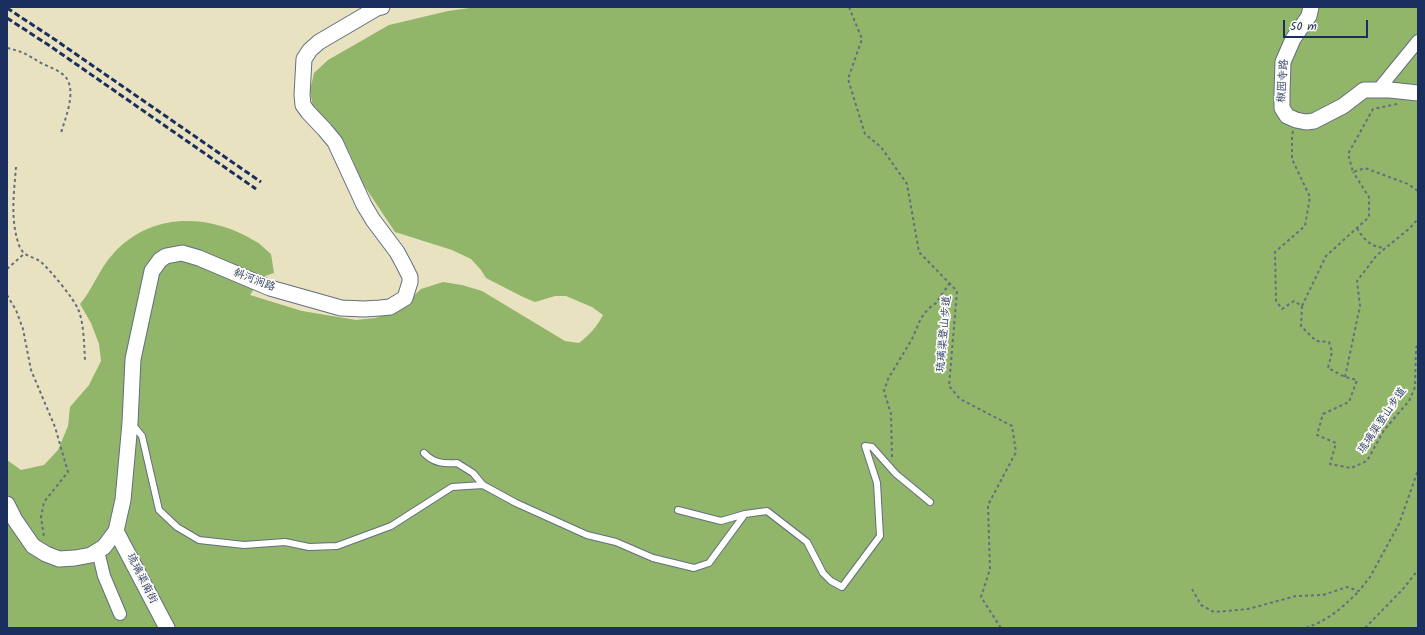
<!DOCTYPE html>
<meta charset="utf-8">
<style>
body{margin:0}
#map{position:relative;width:1425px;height:635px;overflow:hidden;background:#e8e2c0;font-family:Kalam,sans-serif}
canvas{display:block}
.frame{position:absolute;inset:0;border:8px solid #1b2f5e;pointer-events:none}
.scale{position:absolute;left:1283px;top:20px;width:85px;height:18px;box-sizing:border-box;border:2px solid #1b2f5e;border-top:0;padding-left:5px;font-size:12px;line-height:14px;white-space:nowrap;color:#1b2f5e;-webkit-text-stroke:3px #fdfcf7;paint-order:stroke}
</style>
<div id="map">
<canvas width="1425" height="635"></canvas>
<div class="frame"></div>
<div class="scale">50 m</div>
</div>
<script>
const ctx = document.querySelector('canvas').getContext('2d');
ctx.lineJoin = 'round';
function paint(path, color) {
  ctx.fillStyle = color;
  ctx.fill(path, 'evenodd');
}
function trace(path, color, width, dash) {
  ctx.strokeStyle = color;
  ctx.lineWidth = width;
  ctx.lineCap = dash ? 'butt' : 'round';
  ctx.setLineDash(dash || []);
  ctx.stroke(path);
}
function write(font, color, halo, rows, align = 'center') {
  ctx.font = font + ' Kalam,"LXGW WenKai TC",sans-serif';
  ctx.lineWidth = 3.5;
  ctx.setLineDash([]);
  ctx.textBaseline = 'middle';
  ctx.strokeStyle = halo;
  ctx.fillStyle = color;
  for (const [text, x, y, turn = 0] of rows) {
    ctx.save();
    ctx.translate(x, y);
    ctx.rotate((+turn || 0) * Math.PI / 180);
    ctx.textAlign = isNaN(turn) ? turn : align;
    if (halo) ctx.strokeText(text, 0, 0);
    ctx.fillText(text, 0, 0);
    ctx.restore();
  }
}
paint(new Path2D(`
 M477,7h941v621h-1411v-168l14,10 23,-5 14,-15 10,-24 2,-19 19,-22 12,-24 -2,-17 -8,-21 -11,-19c13,-15 19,-35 33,-50 37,-42 96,-41 142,-13 6,3 11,9 16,13l3,19 -12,4 -12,18 52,16 54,9 19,-2 16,-5 12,-7 18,-17 22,-7 19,3 20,6 83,50 14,2c10,-8 18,-16 24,-28l-11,-8 -26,-11h-11l-20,6 -12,-5 -37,-19 -5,-8 -10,-11 -19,-9 -57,-18 -32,-48 -14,-32 -9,-16 -11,-14 -15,-9 -4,-22 4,-18 14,-13 61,-35 59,-14z`), '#91b569');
const service = new Path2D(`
 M132,424l10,12 17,74 18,17 22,13 45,5 41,-3 24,5 28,-1 54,-20 61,-39 31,-2 33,18 71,32 29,7 37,16 41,10 15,-5 36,-49 22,-3 40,31 16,31 8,8 11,6 38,-51 -3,-53 -12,-37 7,1 24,27 34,28
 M424,453c9,10 20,11 33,10l16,10 10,12
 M678,510l43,11 24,-7`);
const minor = new Path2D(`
 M1378,90l40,-49
 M98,551l6,25 16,38`);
const tertiary = new Path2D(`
 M1311,7l-2,9 -16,23 -10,23 -1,30v16l5,8 9,4 10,2 8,-1 29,-15 21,-16h26l28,3
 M7,504l8,16 18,26 13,8 13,5 16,-1 16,-3 13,-8 12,-16 7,-31 7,-77 3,-64 19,-88 8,-11 6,-4 16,-3 17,5 71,30 71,20 23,1 16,-1 10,-1 15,-9 5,-16v-5l-6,-12 -7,-13 -24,-32 -9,-15 -29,-63 -10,-12 -17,-18 -5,-7 -1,-10 2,-36 6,-9 9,-8 58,-34 5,-1
 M116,531l51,97`);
trace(service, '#636e80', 8);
trace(minor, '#636e80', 14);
trace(tertiary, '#636e80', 17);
trace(new Path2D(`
 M849,7l13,32 -14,40 17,55 16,13 26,37 12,68 38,39 -8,95 11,13 52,27 4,26 -28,53 2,64 -9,28 20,31
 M7,48c15,3 21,7 34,15 8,4 21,8 26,16 9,14 -2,40 -6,54
 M1397,104l-24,5 -25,45 5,18 12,-4 43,16 10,7
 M1293,131l-1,5v23l18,38 -5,29 -30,26 1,49 6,8 12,-8 8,5 -1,20 15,15 13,1 3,10 -4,16 17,9 12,3 -8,22 -26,12 -6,21 19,8 -6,21 21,4 16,-7 17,-31 25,-29 6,-14 1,-39 2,-3
 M16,167c-2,26 -6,53 3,78 5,14 15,10 23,18 9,8 32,36 36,46 6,13 6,37 7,51
 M1357,228c6,11 14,19 28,20
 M7,269l17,-15
 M7,295l9,15 7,19 8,41 24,57 13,45 -24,30 -3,15 3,20
 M1302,306l24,-50 43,-39v-20l-16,-25
 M1345,377l15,-71 -3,-25 20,-26 33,-27 8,-9
 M892,457l-1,-43 -7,-23 4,-12 24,-40 9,-21 7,-9 8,-6 13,-19
 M1192,589l9,16 13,7 34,-3 48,-13 27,-1 24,-8 12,4 11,-14 29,-53 19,-54
 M1306,628c24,-9 35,-19 53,-37
 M1365,628l38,-39 15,-19`), '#636e80', 2, [3, 3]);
trace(service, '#fff', 6);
trace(minor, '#fff', 12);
trace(tertiary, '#fff', 15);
trace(new Path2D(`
 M7,8l47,31 207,143
 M7,18l43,28 206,143`), '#1b2f5e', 3, [6, 3]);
write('11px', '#1b2f5e', '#fdfcf7', [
 ["椒园寺路",1284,81,-86],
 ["斜河涧路",254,281,21],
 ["琉璃渠登山步道",945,334,-85],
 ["琉璃渠登山步道",1383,421,-56],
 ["琉璃渠南街",141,579,63]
]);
</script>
